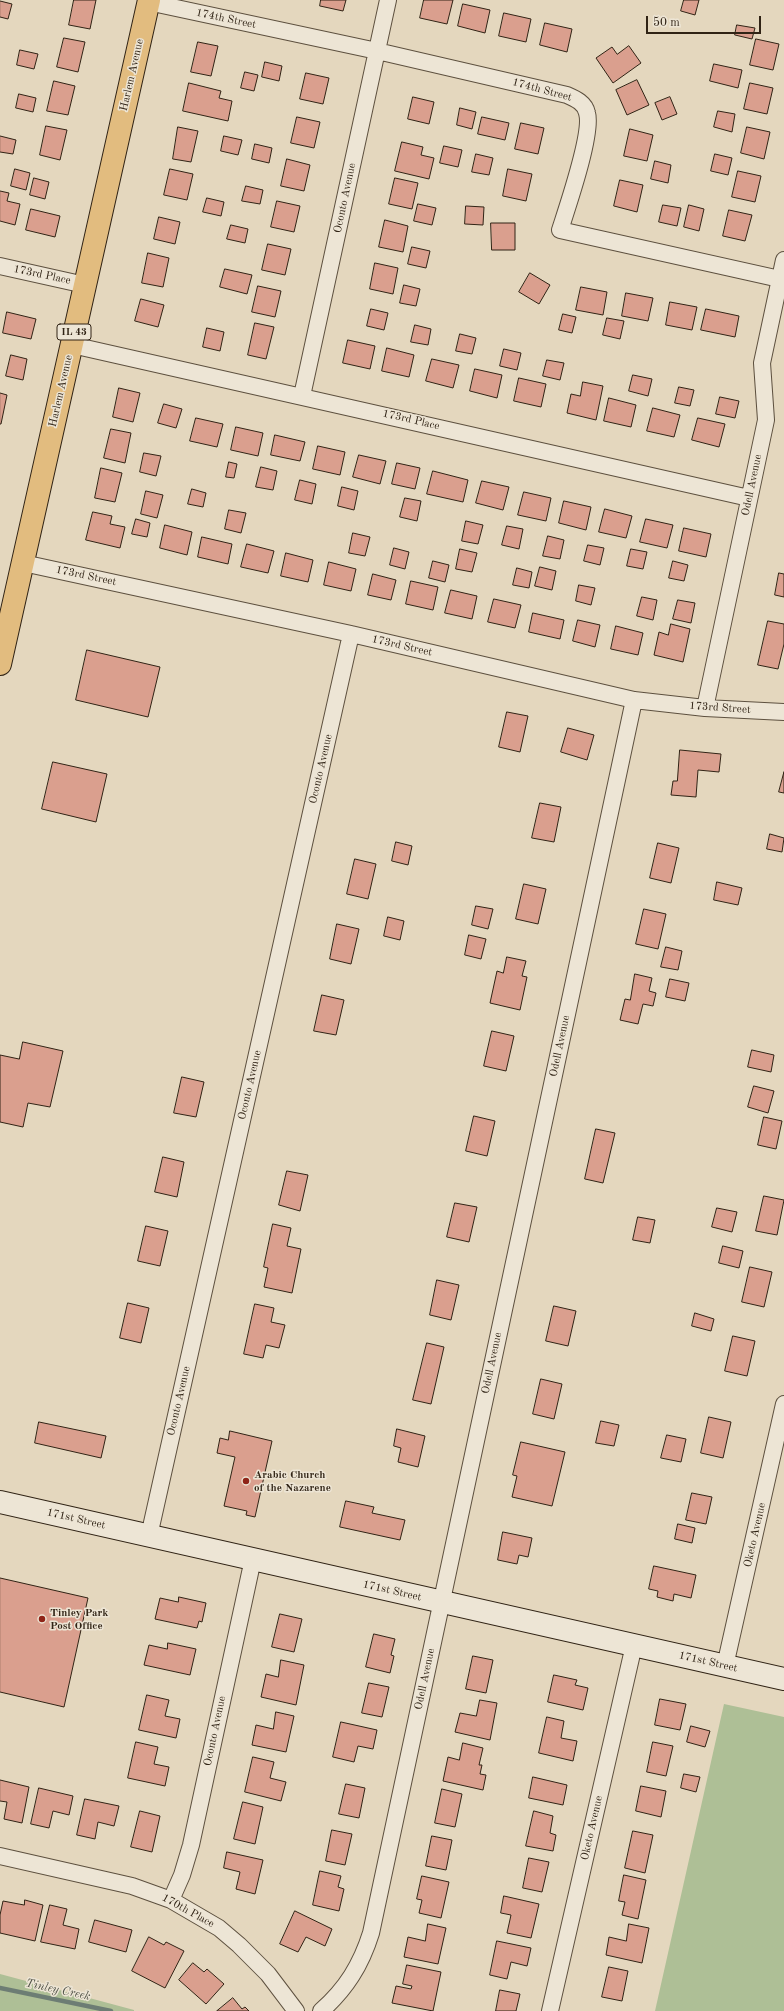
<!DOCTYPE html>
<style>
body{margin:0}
#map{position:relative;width:784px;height:2011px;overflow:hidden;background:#e4d7be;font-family:"Old Standard TT",serif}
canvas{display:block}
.scale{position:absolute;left:646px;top:16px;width:115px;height:18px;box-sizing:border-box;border:2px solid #302315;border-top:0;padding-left:5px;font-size:12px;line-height:14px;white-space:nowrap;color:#302315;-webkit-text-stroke:3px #ede5d5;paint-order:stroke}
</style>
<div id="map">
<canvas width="784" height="2011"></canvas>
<div class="scale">50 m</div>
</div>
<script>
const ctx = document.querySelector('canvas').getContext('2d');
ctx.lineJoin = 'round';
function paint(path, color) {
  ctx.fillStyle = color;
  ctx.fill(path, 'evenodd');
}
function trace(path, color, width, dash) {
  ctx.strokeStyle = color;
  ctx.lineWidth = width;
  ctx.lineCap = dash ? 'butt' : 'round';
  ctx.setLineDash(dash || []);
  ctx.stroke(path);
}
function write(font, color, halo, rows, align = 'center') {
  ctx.font = font + ' "Old Standard TT",serif';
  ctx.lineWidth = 3;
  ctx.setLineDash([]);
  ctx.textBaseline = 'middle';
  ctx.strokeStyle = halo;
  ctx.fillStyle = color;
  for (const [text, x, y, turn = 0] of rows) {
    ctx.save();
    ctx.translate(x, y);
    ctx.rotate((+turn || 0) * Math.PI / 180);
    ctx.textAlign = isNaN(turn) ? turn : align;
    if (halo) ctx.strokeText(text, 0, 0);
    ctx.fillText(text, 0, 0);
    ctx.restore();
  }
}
paint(new Path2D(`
 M724,1704l60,13v294h-129z
 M0,1974l134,36v1h-134z`), '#aebf96');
trace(new Path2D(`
 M0,1988l111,23`), '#6d7d74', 4.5);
const building = new Path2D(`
 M74,0h22l-6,29 -21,-4z
 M321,0h25l-3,11 -23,-5z
 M424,0h29l-6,24 -27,-6z
 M684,0h15l-4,15 -14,-4z
 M0,1l12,3 -4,15 -8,-2z
 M463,4l27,6 -5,23 -27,-7z
 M504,13l27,6 -5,23 -27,-6z
 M545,23l27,6 -5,23 -27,-7z
 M737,25l18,3 -3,11 -17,-4z
 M64,38l21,4 -7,30 -21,-5z
 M756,39l23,5 -6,26 -23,-5z
 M198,42l20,4 -7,30 -20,-4z
 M629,46l12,17 -28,20 -17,-25 16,-11 5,7z
 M20,50l18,4 -4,15 -17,-4z
 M265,62l17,4 -3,15 -17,-4z
 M714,64l28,6 -4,18 -28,-7z
 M245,72l13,3 -4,16 -13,-3z
 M306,73l23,5 -6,26 -23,-5z
 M637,80l12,25 -22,10 -11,-25z
 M54,81l21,5 -7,29 -21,-4z
 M189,83l32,8 -2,7 13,3 -4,20 -45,-10z
 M750,83l23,5 -6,26 -23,-5z
 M19,94l17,4 -3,14 -17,-4z
 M413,97l21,5 -5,22 -21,-5z
 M670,97l7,17 -15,6 -7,-17z
 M460,108l16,4 -4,17 -15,-4z
 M718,111l17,3 -3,18 -18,-5z
 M297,117l23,5 -6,26 -23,-5z
 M482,117l27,6 -4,17 -27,-6z
 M521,123l23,5 -6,26 -23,-5z
 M46,126l21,4 -7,30 -20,-5z
 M178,127l20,4 -7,31 -18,-3z
 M747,127l23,5 -6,27 -23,-6z
 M630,129l23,6 -6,26 -23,-5z
 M0,136l16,4 -3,14 -13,-2z
 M224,136l18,4 -4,15 -17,-4z
 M402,142l21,5 -2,8 13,3 -5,21 -34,-8z
 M255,144l17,4 -3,15 -17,-4z
 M444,146l18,4 -4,17 -18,-4z
 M476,154l17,4 -4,17 -17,-3z
 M715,154l17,4 -4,17 -17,-4z
 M287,159l23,6 -6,26 -23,-5z
 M655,161l16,4 -3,18 -17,-4z
 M15,169l15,4 -4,17 -15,-4z
 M170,169l23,5 -6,26 -23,-5z
 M508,169l24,5 -6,27 -23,-5z
 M738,171l23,5 -6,26 -23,-5z
 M34,178l15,4 -4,17 -15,-4z
 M395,178l23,5 -6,26 -23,-5z
 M620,180l23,5 -6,27 -23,-6z
 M246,186l17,4 -3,14 -18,-3z
 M0,191l9,2 -2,8 13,3 -5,21 -15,-4z
 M207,198l17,4 -3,14 -18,-4z
 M277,201l23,5 -6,26 -23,-5z
 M418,204l18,4 -4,17 -18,-4z
 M663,205l18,3 -4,18 -18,-4z
 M689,205l15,4 -5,22 -15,-4z
 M466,206l18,1 -1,18 -18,-1z
 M31,209l29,7 -5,21 -29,-7z
 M729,210l23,5 -7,26 -22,-5z
 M159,217l21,5 -5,22 -21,-5z
 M385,220l23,6 -5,26 -24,-5z
 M491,223h24v27h-23z
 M231,225l17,4 -3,14 -18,-4z
 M268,244l23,5 -6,26 -23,-5z
 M412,247l18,4 -4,17 -18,-4z
 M148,253l21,5 -6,29 -21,-4z
 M375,263l23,5 -5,26 -23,-5z
 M225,269l27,6 -5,19 -27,-7z
 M530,273l20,12 -11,19 -20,-12z
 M404,285l16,4 -4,17 -16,-3z
 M258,286l23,5 -6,26 -23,-5z
 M581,287l26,5 -4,23 -27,-5z
 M626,293l27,5 -5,23 -26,-5z
 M141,299l23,6 -6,22 -23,-6z
 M670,302l27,5 -5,23 -26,-5z
 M371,309l17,4 -4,17 -17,-4z
 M706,309l33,7 -4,21 -34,-7z
 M7,312l29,7 -5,20 -28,-6z
 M563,314l13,3 -4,16 -13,-3z
 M607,318l17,3 -4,18 -17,-4z
 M255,323l19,4 -8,32 -18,-4z
 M415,325l16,4 -3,16 -17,-3z
 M207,328l17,4 -4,19 -17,-4z
 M460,334l16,4 -4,16 -16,-3z
 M348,340l27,6 -5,23 -27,-6z
 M387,348l27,7 -5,22 -27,-6z
 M504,349l17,4 -4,17 -17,-4z
 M11,355l16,4 -4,21 -17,-4z
 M432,359l27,6 -6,23 -27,-7z
 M547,360l17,3 -4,17 -17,-4z
 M475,369l27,6 -5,23 -27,-7z
 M633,375l19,4 -4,17 -19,-5z
 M519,378l27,6 -5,23 -27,-6z
 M583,382l20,4 -7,34 -29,-7 4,-19 9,2z
 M679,387l15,3 -4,16 -15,-3z
 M119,388l21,5 -7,29 -20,-5z
 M0,393l7,2 -6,29h-1z
 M720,397l19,4 -4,17 -19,-4z
 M609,398l27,7 -5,22 -27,-6z
 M164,404l18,5 -6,19 -18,-5z
 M653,408l27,7 -6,22 -27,-6z
 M196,418l27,6 -6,23 -27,-6z
 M698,418l27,6 -6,23 -27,-7z
 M236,427l27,6 -5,23 -27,-6z
 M111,429l20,4 -6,30 -21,-5z
 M275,435l30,7 -5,19 -29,-6z
 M318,446l27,6 -5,23 -27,-6z
 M144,453l17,3 -5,20 -16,-4z
 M359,455l27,6 -6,23 -27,-7z
 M229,462l8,2 -3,14 -8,-1z
 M397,463l23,5 -5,21 -23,-5z
 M261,467l16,4 -4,19 -17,-3z
 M101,468l21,5 -7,29 -20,-4z
 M433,471l35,9 -5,22 -36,-8z
 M300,480l16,4 -4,20 -17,-4z
 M482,481l27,6 -6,23 -27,-7z
 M342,487l16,4 -4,19 -16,-4z
 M192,489l14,4 -3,14 -15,-3z
 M146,491l17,4 -6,23 -16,-4z
 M524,492l27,6 -5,23 -28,-6z
 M405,498l16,3 -4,20 -17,-4z
 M564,501l27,6 -5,23 -27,-7z
 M605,509l27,7 -6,22 -27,-6z
 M229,510l17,3 -5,20 -16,-4z
 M93,512l19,4 -2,8 15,3 -5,21 -34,-8z
 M136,519l14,4 -3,14 -15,-3z
 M646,519l27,6 -6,23 -27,-6z
 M466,521l17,4 -5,19 -16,-3z
 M165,525l27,7 -5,23 -27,-7z
 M507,526l16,3 -4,20 -17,-4z
 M684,528l27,6 -5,23 -27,-6z
 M353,533l17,4 -5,19 -16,-3z
 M548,536l16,4 -4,19 -17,-3z
 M202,537l30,7 -4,20 -30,-7z
 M247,544l27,7 -6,22 -27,-6z
 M588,545l16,3 -4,17 -16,-4z
 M394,548l15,4 -4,17 -15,-4z
 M460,549l17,4 -5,19 -16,-3z
 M631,549l16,3 -4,17 -16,-3z
 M286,553l27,7 -5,22 -27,-6z
 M433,561l16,4 -4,17 -16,-4z
 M673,561l15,4 -4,16 -15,-3z
 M329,562l27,7 -5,22 -27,-6z
 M540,567l16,4 -4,19 -17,-4z
 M517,568l15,4 -3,16 -16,-3z
 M779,573l5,1v23l-9,-2z
 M373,574l23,6 -5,20 -23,-5z
 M411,581l27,6 -5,23 -27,-6z
 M579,585l16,3 -4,17 -15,-4z
 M451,590l26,6 -5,23 -27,-6z
 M642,597l15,3 -4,20 -16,-4z
 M494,599l27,6 -6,23 -27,-6z
 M678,600l17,3 -4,20 -18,-4z
 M533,613l31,7 -4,19 -31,-7z
 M578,620l22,5 -5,22 -22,-6z
 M768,621l16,3v20l-6,25 -20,-4z
 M671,624l19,5 -7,33 -29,-7 5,-23 9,3z
 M616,626l27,7 -5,22 -27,-6z
 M87,650l73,17 -12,50 -72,-17z
 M507,712l21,4 -8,36 -21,-5z
 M568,728l26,7 -7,25 -26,-8z
 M680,750l41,4 -2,18 -21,-2 -2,27 -25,-2 2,-14h4z
 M53,762l54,12 -11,48 -54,-13z
 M784,772v21l-5,-1z
 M540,803l21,4 -7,35 -22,-4z
 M770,834l14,4 -2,14 -15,-3z
 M396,842l16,4 -4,19 -16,-4z
 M658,843l21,5 -8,35 -21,-5z
 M355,859l21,5 -8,35 -21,-5z
 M717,882l25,6 -4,17 -24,-5z
 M524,884l22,5 -8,35 -22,-5z
 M476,906l17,3 -5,20 -16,-4z
 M644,909l22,5 -8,35 -22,-5z
 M388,917l16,4 -4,19 -16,-4z
 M337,924l22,5 -8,35 -21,-5z
 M469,935l17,4 -5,20 -16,-4z
 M666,947l16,4 -4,19 -17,-3z
 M507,957l19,4 -4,15 5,1 -7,33 -30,-7 7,-32 6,2z
 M635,974l17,4 -3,13 7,2 -3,13 -10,-2 -5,20 -18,-4 5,-21 5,1z
 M670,979l19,4 -4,18 -19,-4z
 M322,995l22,5 -8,35 -22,-4z
 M492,1031l22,5 -8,35 -22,-5z
 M23,1042l40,9 -13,56 -22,-4 -5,24 -23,-5v-67l19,4z
 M752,1050l22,5 -3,17 -23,-5z
 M182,1077l22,5 -8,35 -22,-4z
 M754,1086l20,5 -6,22 -20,-6z
 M474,1116l21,5 -8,35 -21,-5z
 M764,1117l18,4 -6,28 -18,-4z
 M596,1129l19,4 -12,50 -18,-4z
 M163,1157l21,5 -7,35 -22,-5z
 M287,1171l21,4 -8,36 -21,-6z
 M764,1196l20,4 -7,35 -21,-4z
 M455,1203l22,4 -8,35 -22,-5z
 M717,1208l20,4 -5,20 -20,-5z
 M638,1217l17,3 -5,23 -17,-3z
 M273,1224l18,4 -4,18 14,3 -9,44 -28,-6 4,-19 -4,-1z
 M146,1226l22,5 -8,35 -22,-5z
 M723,1246l20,5 -4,17 -20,-5z
 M750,1267l22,5 -8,35 -22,-5z
 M437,1280l22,5 -8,35 -21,-5z
 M128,1303l21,5 -8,35 -21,-5z
 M255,1304l19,4 -3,14 14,3 -6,23 -13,-3 -3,13 -19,-4z
 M554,1306l22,5 -8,35 -22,-5z
 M695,1313l19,6 -3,12 -19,-5z
 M733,1336l22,5 -8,35 -22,-5z
 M427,1343l17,4 -13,57 -18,-4z
 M541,1379l21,5 -8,35 -21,-5z
 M709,1417l22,5 -8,36 -22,-5z
 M601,1421l18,4 -5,21 -18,-3z
 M39,1422l67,14 -5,22 -66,-15z
 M397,1429l28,7 -7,31 -20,-5 3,-14 -7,-2z
 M230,1431l42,10 -17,76 -9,-2 1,-4 -23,-5 11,-49 -18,-4 3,-15 8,2z
 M667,1435l19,4 -5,23 -20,-4z
 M521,1442l44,10 -13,54 -40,-9 5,-21 -4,-1z
 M692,1493l20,4 -6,27 -20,-4z
 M346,1501l28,6 -2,6 33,7 -5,20 -60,-13z
 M678,1524l17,4 -3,15 -17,-4z
 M503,1532l29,6 -4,19 -9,-2 -2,9 -19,-4z
 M654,1566l42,9 -5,23 -17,-4 -1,7 -16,-4 1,-6 -9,-2z
 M0,1578l88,20 -24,109 -64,-15z
 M179,1597l27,6 -4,19 -3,-1 -2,7 -42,-9 5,-21 18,4z
 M280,1614l22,5 -8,33 -22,-5z
 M374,1634l21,5 -4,16 3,1 -4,17 -24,-6z
 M168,1643l28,6 -6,26 -46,-10 5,-20 18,4z
 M473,1656l20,4 -7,33 -20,-4z
 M281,1660l23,5 -8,40 -35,-8 5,-23 12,3z
 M554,1675l23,5 -2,5 13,3 -5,22 -35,-8z
 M369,1683l20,4 -7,30 -20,-4z
 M147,1695l22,5 -4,16 15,3 -4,19 -37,-8z
 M660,1699l26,5 -6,26 -25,-5z
 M480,1700l17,3 -7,37 -35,-8 5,-19 16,3z
 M276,1712l18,4 -8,36 -34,-7 4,-20 17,4z
 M547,1717l17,4 -3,17 16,3 -4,20 -34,-8z
 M341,1722l36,8 -4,19 -15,-3 -4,16 -21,-5z
 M691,1726l19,5 -5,16 -18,-5z
 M136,1742l22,5 -4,17 15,3 -4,19 -37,-8z
 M653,1742l20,4 -7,30 -19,-4z
 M463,1743l20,5 -4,17h3l-2,9 6,1 -3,15 -40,-9 5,-24 11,3z
 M253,1757l21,5 -4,16 16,4 -5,19 -36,-9z
 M684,1774l16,3 -4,15 -15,-4z
 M533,1777l34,8 -4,20 -34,-7z
 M0,1780l29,7 -7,36 -18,-4 3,-17 -7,-1z
 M346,1784l19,4 -6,30 -20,-4z
 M641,1786l25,5 -5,26 -25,-6z
 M39,1788l34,8 -4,19 -16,-4 -4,17 -18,-4z
 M442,1789l20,5 -7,33 -20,-4z
 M85,1799l34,7 -5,20 -16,-4 -3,17 -18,-4z
 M243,1802l20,5 -8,37 -21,-5z
 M140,1811l20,5 -8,36 -21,-5z
 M534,1811l19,5 -3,17 6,2 -3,16 -27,-5z
 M332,1830l20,4 -7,31 -19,-4z
 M633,1831l20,4 -8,38 -20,-5z
 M432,1836l20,4 -6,30 -20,-4z
 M227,1852l36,8 -8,34 -19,-5 4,-17 -16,-4z
 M529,1858l20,4 -7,30 -19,-4z
 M320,1871l21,5 -3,11 6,2 -5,22 -26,-6z
 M624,1875l22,5 -8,39 -16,-4 3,-13 -6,-1z
 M422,1876l27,6 -8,36 -22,-5 3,-13 -5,-1z
 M504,1896l35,8 -8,34 -24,-5 4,-18 -10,-2z
 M25,1900l18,5 -8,36 -35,-8v-18l3,-14 21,4z
 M50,1905l17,4 -4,16 16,4 -4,20 -34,-7z
 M295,1911l37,18 -7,17 -19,-9 -8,15 -18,-8z
 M95,1920l37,10 -6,22 -37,-10z
 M428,1924l18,4 -8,36 -34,-7 4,-20 17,4z
 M629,1924l20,4 -7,35 -36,-8 3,-18 17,4z
 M149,1937l15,8 2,-3 18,9 -19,37 -33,-17z
 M497,1941l34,7 -4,18 -16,-4 -4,17 -17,-4z
 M193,1963l11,9 3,-3 17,15 -18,20 -27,-24z
 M407,1965l34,7 -8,39 -41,-8 4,-17 15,3 1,-3 -9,-2z
 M609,1967l19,4 -6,30 -20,-4z
 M500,1990l20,4 -4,17h-20z
 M233,1998l9,11 3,-2 4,4h-32z`);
paint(building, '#da9f8e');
trace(building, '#302315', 1);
const street = new Path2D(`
 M148,2l229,49 190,44c9,4 18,8 20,18 6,20 -20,95 -27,117l224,50
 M0,266l85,19
 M72,345l677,153
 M302,396l86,-396
 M23,563l328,71 283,66 71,8 79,4
 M705,708l61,-288 -4,-57 22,-103
 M149,1536l202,-902
 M725,1666l59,-262
 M0,1856l132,30 39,14 48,28 20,17 29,29 28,37
 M171,1900l11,-25 9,-30 62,-286
 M321,2011c25,-22 40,-46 50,-78l263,-1233
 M550,2011l84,-366`);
const secondary = new Path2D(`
 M0,1502l784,177`);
const primary = new Path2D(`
 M0,664l149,-664`);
trace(street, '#5d503f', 18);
trace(secondary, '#302315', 24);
trace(primary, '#302315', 24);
trace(street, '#ede5d5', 16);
trace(secondary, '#ede5d5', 22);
trace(primary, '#e2bc7f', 22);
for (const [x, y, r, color] of [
 [246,1481,4,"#8f2418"],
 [42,1619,4,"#8f2418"]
]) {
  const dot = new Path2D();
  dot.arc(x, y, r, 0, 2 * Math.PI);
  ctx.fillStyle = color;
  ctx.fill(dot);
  trace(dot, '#ede5d5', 1.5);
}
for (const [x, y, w] of [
 [74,332,34]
]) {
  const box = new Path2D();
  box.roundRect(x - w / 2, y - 8, w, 16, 3);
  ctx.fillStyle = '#ede5d5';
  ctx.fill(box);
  trace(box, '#302315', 1);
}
write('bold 10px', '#302315', null, [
 ["IL 43",74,332]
]);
write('11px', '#302315', '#ede5d5', [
 ["174th Street",226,19,12],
 ["Harlem Avenue",132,75,-77],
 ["174th Street",542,90,15],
 ["Oconto Avenue",345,198,-78],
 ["173rd Place",42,275,12],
 ["Harlem Avenue",61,391,-77],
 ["173rd Place",411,420,13],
 ["Odell Avenue",752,485,-78],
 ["173rd Street",86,576,12],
 ["173rd Street",402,646,13],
 ["173rd Street",720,708,4],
 ["Oconto Avenue",321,769,-77],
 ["Odell Avenue",560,1046,-78],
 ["Oconto Avenue",250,1085,-77],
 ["Odell Avenue",492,1363,-78],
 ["Oconto Avenue",179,1401,-77],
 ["171st Street",76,1519,13],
 ["Oketo Avenue",755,1535,-77],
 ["171st Street",392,1591,13],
 ["171st Street",708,1662,13],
 ["Odell Avenue",425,1679,-78],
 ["Oconto Avenue",215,1731,-78],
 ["Oketo Avenue",592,1828,-77],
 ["170th Place",188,1911,29]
]);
write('bold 11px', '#302315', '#ede5d5', [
 ["Arabic Church",254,1475],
 ["of the Nazarene",254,1488],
 ["Tinley Park",50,1613],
 ["Post Office",50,1626]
], 'left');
write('italic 12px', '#4e5045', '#ede5d5', [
 ["Tinley Creek",58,1990,12]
]);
</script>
